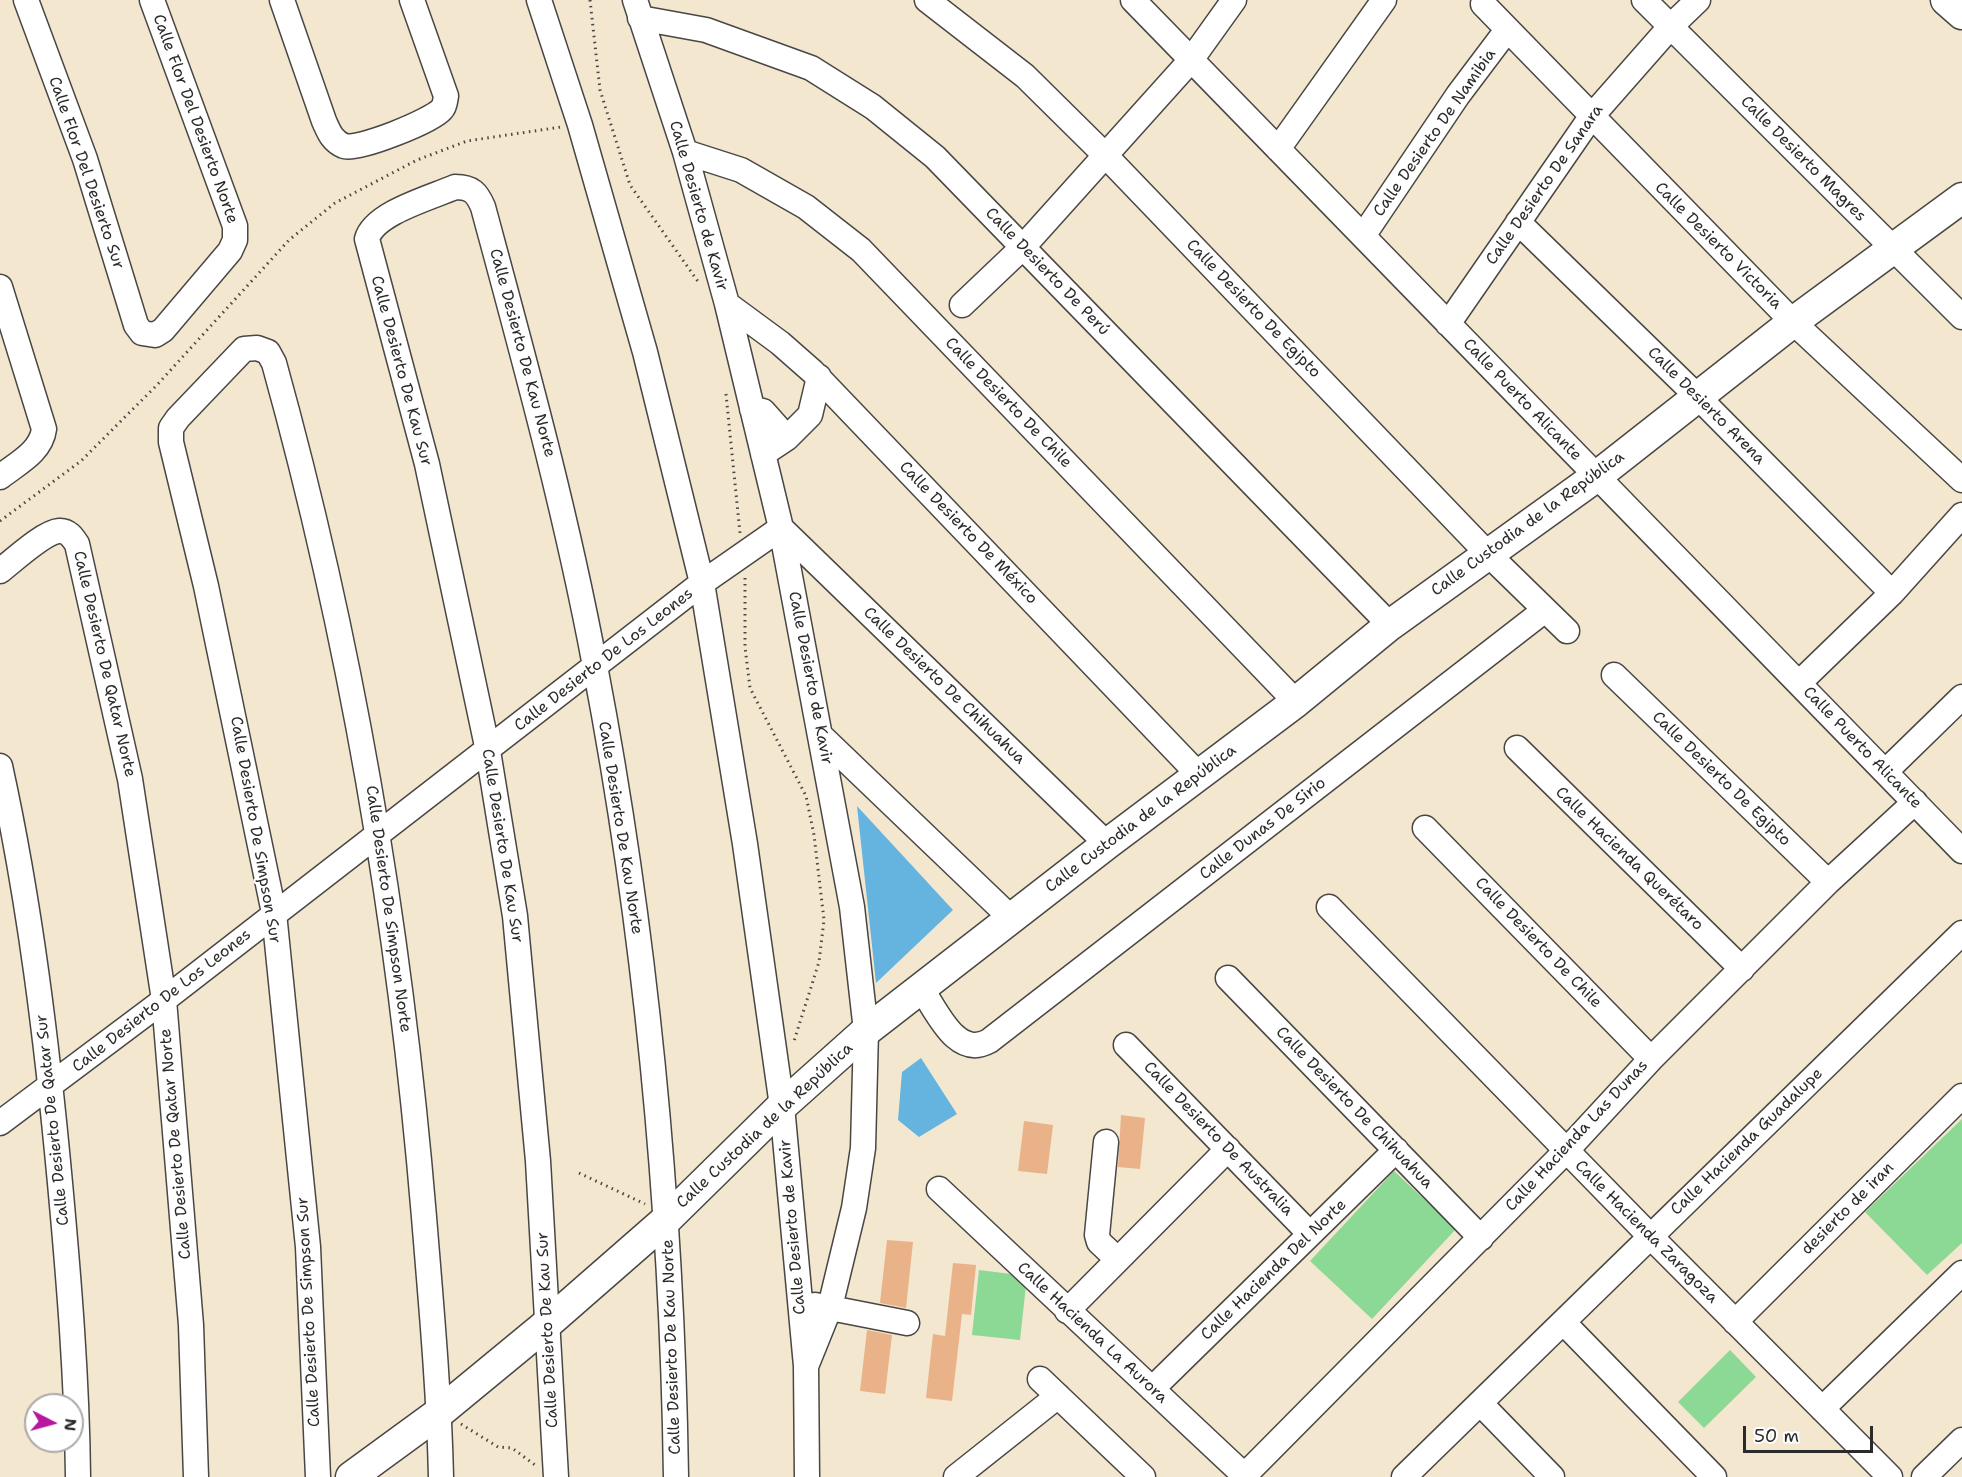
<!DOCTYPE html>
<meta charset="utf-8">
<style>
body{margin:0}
#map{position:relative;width:1962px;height:1477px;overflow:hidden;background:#f4e7cf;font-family:"Shantell Sans",sans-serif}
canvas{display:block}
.north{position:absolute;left:24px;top:1393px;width:60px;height:60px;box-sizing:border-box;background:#fff;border:2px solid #aaa;border-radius:50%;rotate:96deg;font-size:16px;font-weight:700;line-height:24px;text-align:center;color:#2b2b2b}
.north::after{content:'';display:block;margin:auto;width:21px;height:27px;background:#b5179e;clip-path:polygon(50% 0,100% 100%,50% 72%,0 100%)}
.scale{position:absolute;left:1743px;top:1426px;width:130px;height:27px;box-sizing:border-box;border:3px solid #2b2b2b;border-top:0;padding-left:8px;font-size:18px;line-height:21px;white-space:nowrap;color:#2b2b2b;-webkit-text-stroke:4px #fff;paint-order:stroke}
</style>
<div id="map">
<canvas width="1962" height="1477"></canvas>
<div class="north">N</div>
<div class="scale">50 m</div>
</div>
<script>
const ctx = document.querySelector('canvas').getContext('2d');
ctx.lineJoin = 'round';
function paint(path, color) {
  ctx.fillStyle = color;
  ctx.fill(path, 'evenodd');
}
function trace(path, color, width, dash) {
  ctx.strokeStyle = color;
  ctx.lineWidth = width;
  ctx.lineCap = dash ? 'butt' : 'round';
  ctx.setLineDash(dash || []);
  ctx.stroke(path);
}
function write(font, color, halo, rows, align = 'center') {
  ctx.font = font + ' "Shantell Sans",sans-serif';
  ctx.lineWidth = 4.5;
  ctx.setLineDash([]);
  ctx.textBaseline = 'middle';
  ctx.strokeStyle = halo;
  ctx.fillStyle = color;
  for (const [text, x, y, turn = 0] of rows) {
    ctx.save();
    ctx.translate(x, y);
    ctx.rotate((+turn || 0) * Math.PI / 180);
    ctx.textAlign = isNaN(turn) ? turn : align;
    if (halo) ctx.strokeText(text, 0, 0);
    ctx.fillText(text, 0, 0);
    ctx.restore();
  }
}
paint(new Path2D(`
 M1962,1119v124l-35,32 -62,-63z
 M1394,1171l62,58 -84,90 -62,-58z
 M979,1270l48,6 -7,64 -48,-5z
 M1730,1350l26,27 -52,51 -26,-26z`), '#8cd895');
paint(new Path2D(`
 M857,806l96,104 -77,73z
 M921,1058l36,56 -38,23 -21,-17 4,-48z`), '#65b4e0');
paint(new Path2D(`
 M1121,1115l24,3 -5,51 -22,-2z
 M1024,1121l29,4 -6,49 -29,-3z
 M887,1240l26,2 -7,66 -26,-5z
 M953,1263l23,2 -5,50 -9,-1 -10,87 -26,-3 7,-64 12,2z
 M867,1330l25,5 -7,59 -25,-3z`), '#e9b289');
const minor = new Path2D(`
 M26,0l59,159 51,166 6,8 13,2 8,-5 67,-79 5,-11v-14l-83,-226
 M282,0l42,121c5,11 8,20 20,25 13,5 88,-25 98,-37 3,-3 3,-8 4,-13l-34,-96
 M539,0l41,125 65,227 57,231 43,261 37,262 24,260 1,111
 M635,0l50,152 42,152 54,224 71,379 14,124 -3,117 -9,60 -24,99 -23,57
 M927,0l98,76 80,79 382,398 80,78
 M1133,0l829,851
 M1644,0l318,317
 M1483,4l310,318 169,158
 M640,18l66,12 105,38 62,39 62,50 455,468
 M1278,149l106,-149
 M685,152l56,18 65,37 55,43 435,452
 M1518,222l180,175 194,196
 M1363,236l95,-141 49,-65
 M0,287l44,142c-3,23 -26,34 -44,48
 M727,304l53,39 33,29 386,403
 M962,305l61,-58 168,-187 43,-60
 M1448,324l143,-207 80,-91 27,-26
 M752,409l11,2 24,27 -24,16
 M787,438l23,-23 9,-38
 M0,571c13,-10 44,-39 59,-40 9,-1 14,7 18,13l53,235 34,221 27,325 5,152
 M1614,675l214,207
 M1799,683l93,-90 70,-78
 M821,736l190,182
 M1517,748l225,221
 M0,766c30,137 47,277 60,417 9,98 17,196 18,294
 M1885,772l77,-75
 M1425,828l226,231
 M1329,907l321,329 240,241
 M1228,978l253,260
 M921,988c16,23 35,71 68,53l556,-431
 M1126,1045l184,189
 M0,1123l164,-123 538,-417 79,-55 326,316
 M1106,1142l-9,93 2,7 17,16
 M939,1189l307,288
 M815,1305l92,18
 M1067,1311l161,-162
 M1563,1322l151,155
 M1735,1322l227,-226
 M1040,1379l103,98
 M1152,1389l244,-239
 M1480,1403l72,74
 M1822,1409l140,-136
 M1245,1475l321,-324 85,-92 177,-177 87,-80
 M318,1477l-10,-230 -34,-334 -68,-327 -35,-144v-14l7,-10 66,-69 13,-1 11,4 6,11c78,281 126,563 150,854 7,86 15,173 17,260
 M556,1477l-18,-316 -23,-245 -27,-165 -61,-287 -60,-225c7,-26 63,-41 88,-52 17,0 22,6 28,20 41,152 83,304 112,459 51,267 77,539 81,811
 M956,1477l102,-81
 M1404,1477l558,-544
 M1924,1477l38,-37`);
const major = new Path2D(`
 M1946,0l16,14
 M351,1477l89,-65 108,-89 119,-104 115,-113 84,-75 241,-187 189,-142 94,-77 207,-149 196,-154 169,-124`);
trace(minor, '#494744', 27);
trace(major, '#494744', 33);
trace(new Path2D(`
 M590,0l10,90 30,95 69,98
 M726,394l14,139
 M0,521l81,-60 76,-76 132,-145 46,-37 82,-43 50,-19 94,-14
 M745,578v69l5,41 56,108 8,39 10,85 -5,42 -25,79
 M579,1173l66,31
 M461,1424l37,23 14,1 23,17`), '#494744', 3, [1.5, 4.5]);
trace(minor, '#fff', 24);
trace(major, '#fff', 30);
write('16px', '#2b2b2b', '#fff', [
 ["Calle Flor Del Desierto Norte",195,119,70],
 ["Calle Desierto De Namibia",1435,133,-55],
 ["Calle Desierto Magres",1803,159,45],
 ["Calle Flor Del Desierto Sur",86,173,71],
 ["Calle Desierto De Sanara",1545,185,-55],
 ["Calle Desierto de Kavir",698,206,74],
 ["Calle Desierto Victoria",1718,246,45],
 ["Calle Desierto De Perú",1047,272,46],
 ["Calle Desierto De Egipto",1253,309,46],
 ["Calle Desierto De Kau Norte",522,353,75],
 ["Calle Desierto De Kau Sur",401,371,75],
 ["Calle Puerto Alicante",1522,400,46],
 ["Calle Desierto De Chile",1008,403,46],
 ["Calle Desierto Arena",1706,406,45],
 ["Calle Custodia de la República",1528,524,-36],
 ["Calle Desierto De México",968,533,46],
 ["Calle Desierto De Los Leones",604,660,-38],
 ["Calle Desierto De Qatar Norte",104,664,77],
 ["Calle Desierto de Kavir",810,678,79],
 ["Calle Desierto De Chihuahua",944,686,44],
 ["Calle Puerto Alicante",1862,748,46],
 ["Calle Desierto De Egipto",1721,779,44],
 ["Calle Custodia de la República",1141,819,-37],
 ["Calle Desierto De Kau Norte",620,828,81],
 ["Calle Dunas De Sirio",1263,829,-38],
 ["Calle Desierto De Simpson Sur",255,830,80],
 ["Calle Desierto De Kau Sur",502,846,81],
 ["Calle Hacienda Querétaro",1629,859,44],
 ["Calle Desierto De Simpson Norte",388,909,82],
 ["Calle Desierto De Chile",1538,943,46],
 ["Calle Desierto De Los Leones",162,1001,-38],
 ["Calle Desierto De Chihuahua",1354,1108,46],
 ["Calle Desierto De Qatar Sur",53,1120,-96],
 ["Calle Custodia de la República",765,1126,-43],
 ["Calle Hacienda Las Dunas",1577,1136,-47],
 ["Calle Desierto De Australia",1218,1139,46],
 ["Calle Hacienda Guadalupe",1747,1142,-44],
 ["Calle Desierto De Qatar Norte",176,1144,-95],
 ["desierto de iran",1848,1209,-45],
 ["Calle Desierto de Kavir",793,1227,-95],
 ["Calle Hacienda Zaragoza",1646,1232,45],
 ["Calle Hacienda Del Norte",1274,1270,-44],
 ["Calle Desierto De Simpson Sur",309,1312,-93],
 ["Calle Desierto De Kau Sur",548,1330,-93],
 ["Calle Hacienda La Aurora",1092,1333,43],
 ["Calle Desierto De Kau Norte",672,1347,-92]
]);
</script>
